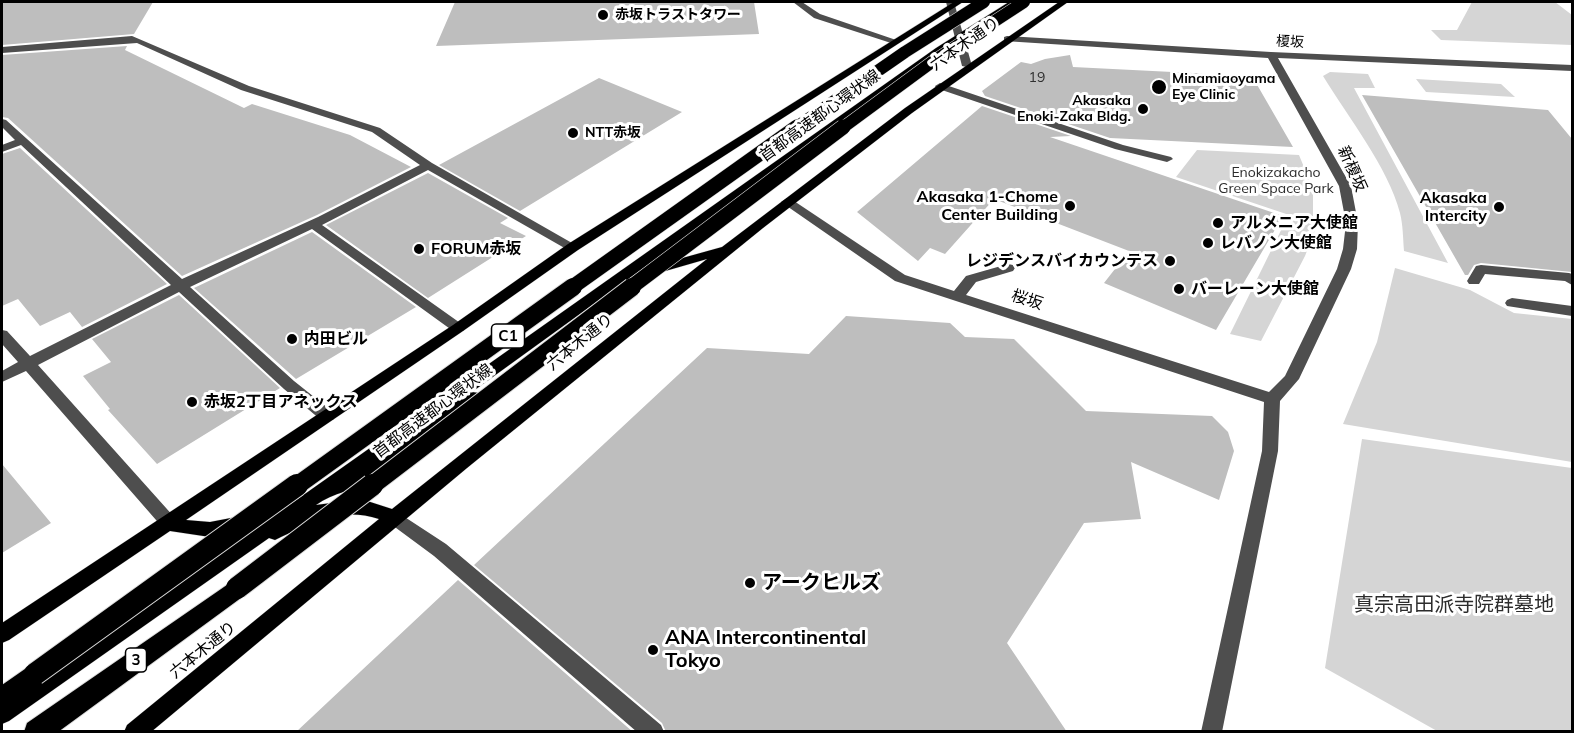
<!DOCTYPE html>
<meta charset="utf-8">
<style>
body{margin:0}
#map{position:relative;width:1574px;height:733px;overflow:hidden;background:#fff;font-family:Mulish,sans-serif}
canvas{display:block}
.frame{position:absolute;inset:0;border:3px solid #000;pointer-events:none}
</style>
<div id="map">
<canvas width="1574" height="733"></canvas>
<div class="frame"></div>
</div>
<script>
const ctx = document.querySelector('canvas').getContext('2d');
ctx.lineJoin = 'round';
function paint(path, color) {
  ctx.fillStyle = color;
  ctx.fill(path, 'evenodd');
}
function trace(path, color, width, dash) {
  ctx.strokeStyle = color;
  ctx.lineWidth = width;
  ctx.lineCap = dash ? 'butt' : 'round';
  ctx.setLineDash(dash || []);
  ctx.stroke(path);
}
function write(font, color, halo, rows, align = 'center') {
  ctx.font = font + ' Mulish,"Noto Sans JP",sans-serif';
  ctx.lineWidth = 6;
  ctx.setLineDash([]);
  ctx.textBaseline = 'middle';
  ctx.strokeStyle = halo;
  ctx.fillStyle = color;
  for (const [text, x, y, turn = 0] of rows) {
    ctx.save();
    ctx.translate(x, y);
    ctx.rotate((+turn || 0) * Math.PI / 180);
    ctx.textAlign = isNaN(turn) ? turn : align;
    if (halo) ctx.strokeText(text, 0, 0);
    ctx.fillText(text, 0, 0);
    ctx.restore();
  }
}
paint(new Path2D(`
 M1472,2h83l17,13v30l-131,-5 -10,-10h26z
 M1330,72l38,2 7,14h-21l94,175 -44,-12c-1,-13 -1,-26 -4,-38 -12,-46 -52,-96 -77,-137z
 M1416,79l85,5 14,13 -89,-5z
 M1197,150l102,5 14,34v34l-137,-46z
 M1288,216l29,9 -12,31 -44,85 -31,-7z
 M1395,268l75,22 44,23 58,6v143l-229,-38 34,-82z
 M1362,439l210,29v263h-135l-112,-63z`), '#d5d5d5');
paint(new Path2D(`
 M2,2h151l-19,32 -132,11z
 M455,2h299l5,32 -323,12z
 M127,46l-2,4 119,58 8,-4 98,31 61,32 -94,48 -135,61 -174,-158 -6,-1v-62z
 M1070,55l3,12 179,9 41,71 -183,-9 -125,-42 -3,-5 39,-29 10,2 14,-5z
 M599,78l83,34 -162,99 -81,-46z
 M1362,95l186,15 24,29v133l-91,-9 -7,2 -6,10h-3z
 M982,106l89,30 -21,1 233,79 -67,114 -112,-47 25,-32 -135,-52 -49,55 -15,-6 -12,13 -61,-49z
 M20,148l147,136 -85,43 -12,-15 -30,14 -22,-27 -16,7v-152z
 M428,173l80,45 -8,5 26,13 -98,62 -102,-73z
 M312,232l104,75 -120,72 -102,-91z
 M179,295l101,93 -123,76 -49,-54 2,-1 -27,-33 28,-14 -19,-23z
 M846,316l104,7 15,14 49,2 72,72 126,5 16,16 6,19 -15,49 -88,-38 10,57 -57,4 -77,120 60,89h-401l-4,-9 -188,-158 233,-217 102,6z
 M2,464l49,59 -49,30z
 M458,580l175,152h-337z`), '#bebebe');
const major = new Path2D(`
 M954,2h9l-385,248 -115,81 -277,189 24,2 26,-5 6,2 3,5 -3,5 -32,8 -40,-6 -161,109 -7,3v-20l451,-298 115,-81z
 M1009,2h9l-76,50 -470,340 7,1 3,4 -3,4c-34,26 -68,55 -105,78 -19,12 -41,13 -58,26l45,-6 31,10 315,-250 -52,15 -5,-1 -2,-3 2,-3 72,-20 183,-139 154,-106h9l-156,111 -149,115 -296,240 -316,264h-27l3,-7 252,-206c-37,-12 -64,2 -98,18l-6,3 -6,-2 -260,183 -7,3v-22l300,-206 634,-448z`);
const highway = new Path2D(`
 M237,578l8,3 3,7 -3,7 -187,137h-34l3,-9z
 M35,662l9,4 3,8c-6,15 -30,33 -45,38v-27z`);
trace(major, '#dbdbdb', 1);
trace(highway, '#dbdbdb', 2);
paint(new Path2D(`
 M793,2h9l18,12 79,27 -8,2 -77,-25z
 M946,2h8l18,64 -1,2 -9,-2z
 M132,36l117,50 131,42 52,35 147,84 -6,4 -5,-1 -140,-80 -106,55 141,100 2,3 -2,3h-10l-141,-102 -122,58 104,94 39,31 2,4 -2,4h-12l-37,-31 -105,-97 -141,73 137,153 3,5 -3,5 -6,2 -6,-2 -137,-157 -24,11v-11l16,-9 -16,-18v-14l5,1 23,25 141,-71 -150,-140 -19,7v-7l13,-5 -13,-13v-8l4,1 176,159 136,-62 102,-52 -48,-33 -131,-42 -104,-47 -135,10v-6z
 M1007,36l264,16 301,13v6l-294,-13 73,128 7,37 -1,26 -6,20 -52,110 -19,22 -2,50 -56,281h-21l61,-281 2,-49 -369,-121 -114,-79 6,-4 4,1 114,76 49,16 12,-15 42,-12 5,1 2,3 -2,3 -37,11 -10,13 303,97 16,-16 52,-107 6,-20 3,-26 -7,-37 -71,-128 -264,-17v-4z
 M940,83l183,62 48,12 2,2 -6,3 -52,-13 -179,-61 -1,-2z
 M1481,265l88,8 3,1v11l-7,-4 -80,-7 -6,10h-10l-2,-3 9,-15z
 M1512,298l60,8v10l-65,-10 -2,-3 2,-3z
 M394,510l52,34 215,181 3,7h-27l-203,-176 -46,-34 -3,-5 3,-5z`), '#4e4e4e');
paint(major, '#000');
paint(highway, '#000');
const highwayBridgeFar3 = new Path2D(`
 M794,129l111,-77 79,-50
 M841,129l91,-67 92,-60`);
const highwayBridgeFar2 = new Path2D(`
 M571,288l226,-161
 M630,288l213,-161`);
const highwayBridgeFar1 = new Path2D(`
 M295,487l278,-200
 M370,487l262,-200`);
const highwayBridge = new Path2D(`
 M237,588l135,-103
 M35,674l262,-189`);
trace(highwayBridgeFar3, '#dbdbdb', 13, []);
trace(highwayBridgeFar2, '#dbdbdb', 16, []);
trace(highwayBridgeFar1, '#dbdbdb', 20, []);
trace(highwayBridge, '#dbdbdb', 24, []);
trace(highwayBridgeFar3, '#000', 12);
trace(highwayBridgeFar2, '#000', 15);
trace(highwayBridgeFar1, '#000', 18);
trace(highwayBridge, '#000', 22);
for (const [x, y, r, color] of [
 [603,15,6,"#000"],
 [1159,87,8,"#000"],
 [1143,109,6,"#000"],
 [573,133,6,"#000"],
 [1070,206,6,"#000"],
 [1499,207,6,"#000"],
 [1218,223,6,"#000"],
 [1208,243,6,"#000"],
 [419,249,6,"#000"],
 [1170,261,6,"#000"],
 [1179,289,6,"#000"],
 [292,339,6,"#000"],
 [192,402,6,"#000"],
 [750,583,6,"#000"],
 [653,650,6,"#000"]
]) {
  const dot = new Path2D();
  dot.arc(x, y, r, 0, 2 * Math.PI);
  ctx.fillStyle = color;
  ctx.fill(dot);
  trace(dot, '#fff', 2);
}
write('bold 14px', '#000', '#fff', [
 ["赤坂トラストタワー",615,15],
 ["Minamiaoyama",1172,79],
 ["Eye Clinic",1172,95],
 ["Akasaka",1131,101,"right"],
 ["Enoki-Zaka Bldg.",1131,117,"right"],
 ["NTT赤坂",585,133]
], 'left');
write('14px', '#000', '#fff', [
 ["榎坂",1290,42,3]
]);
write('14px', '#303030', null, [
 ["19",1037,78]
]);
write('14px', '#2c2c2c', '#fff', [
 ["Enokizakacho",1276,173],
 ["Green Space Park",1276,189]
]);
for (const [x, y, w] of [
 [508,336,33],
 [136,660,21]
]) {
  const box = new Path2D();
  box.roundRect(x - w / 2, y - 12, w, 24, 4.5);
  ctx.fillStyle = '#fff';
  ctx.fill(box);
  trace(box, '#000', 1.5);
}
write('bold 15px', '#000', null, [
 ["C1",508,336],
 ["3",136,660]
]);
write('16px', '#000', '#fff', [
 ["六本木通り",965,44,-35],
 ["首都高速都心環状線",820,116,-36],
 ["新榎坂",1352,169,66],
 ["桜坂",1027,300,18],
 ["六本木通り",580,342,-39],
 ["首都高速都心環状線",433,411,-37],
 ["六本木通り",203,650,-39]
]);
write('bold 16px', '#000', '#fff', [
 ["Akasaka 1-Chome",1058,197,"right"],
 ["Center Building",1058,215,"right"],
 ["Akasaka",1487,198,"right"],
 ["Intercity",1487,216,"right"],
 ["アルメニア大使館",1230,223],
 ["レバノン大使館",1220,243],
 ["FORUM赤坂",431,249],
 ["レジデンスバイカウンテス",1158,261,"right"],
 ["バーレーン大使館",1191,289],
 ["内田ビル",304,339],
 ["赤坂2丁目アネックス",204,402]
], 'left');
write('bold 20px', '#000', '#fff', [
 ["アークヒルズ",762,583],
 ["ANA Intercontinental",665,638],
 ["Tokyo",665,661]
], 'left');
write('20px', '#2c2c2c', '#fff', [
 ["真宗高田派寺院群墓地",1454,605]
]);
</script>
